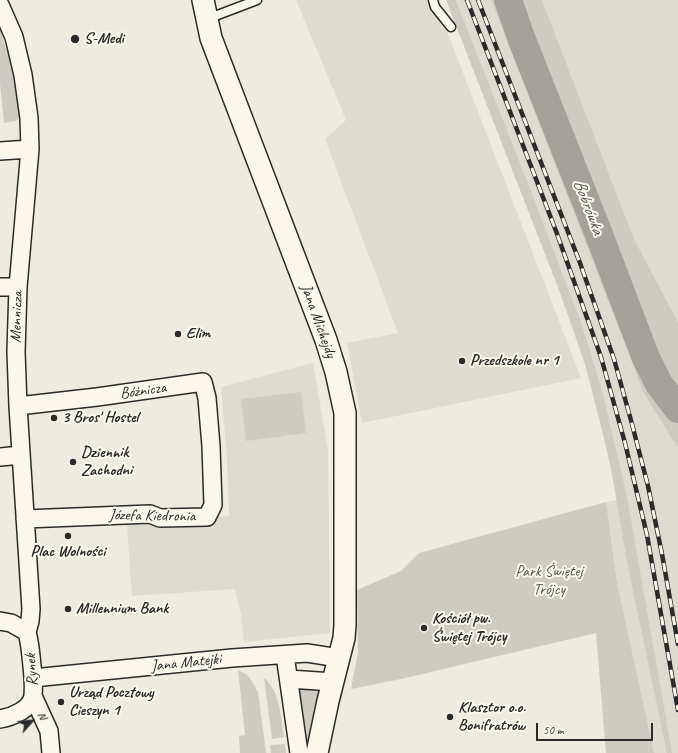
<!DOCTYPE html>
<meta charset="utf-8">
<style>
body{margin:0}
#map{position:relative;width:678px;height:753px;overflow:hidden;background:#eeebe0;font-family:Caveat,sans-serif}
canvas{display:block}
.north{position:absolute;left:12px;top:701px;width:40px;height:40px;-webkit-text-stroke:3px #fbf7ec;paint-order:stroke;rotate:63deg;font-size:11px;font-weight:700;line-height:16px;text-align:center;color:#2b2b2b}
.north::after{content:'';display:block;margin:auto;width:14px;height:18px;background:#2b2b2b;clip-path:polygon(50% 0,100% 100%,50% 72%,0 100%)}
.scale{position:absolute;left:536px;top:723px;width:117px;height:18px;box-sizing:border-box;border:2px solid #2b2b2b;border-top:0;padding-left:5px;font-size:12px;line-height:14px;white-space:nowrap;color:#2b2b2b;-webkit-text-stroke:3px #fbf7ec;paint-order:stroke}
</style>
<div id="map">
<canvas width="678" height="753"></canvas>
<div class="north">N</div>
<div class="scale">50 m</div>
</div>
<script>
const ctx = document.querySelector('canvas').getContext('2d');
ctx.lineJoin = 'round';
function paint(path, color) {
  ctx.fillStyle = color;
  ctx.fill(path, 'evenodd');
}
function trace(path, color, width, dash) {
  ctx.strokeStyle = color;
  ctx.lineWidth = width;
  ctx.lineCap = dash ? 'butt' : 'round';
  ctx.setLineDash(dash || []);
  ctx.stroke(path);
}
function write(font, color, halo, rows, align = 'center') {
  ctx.font = font + ' Caveat,sans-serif';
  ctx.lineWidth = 4;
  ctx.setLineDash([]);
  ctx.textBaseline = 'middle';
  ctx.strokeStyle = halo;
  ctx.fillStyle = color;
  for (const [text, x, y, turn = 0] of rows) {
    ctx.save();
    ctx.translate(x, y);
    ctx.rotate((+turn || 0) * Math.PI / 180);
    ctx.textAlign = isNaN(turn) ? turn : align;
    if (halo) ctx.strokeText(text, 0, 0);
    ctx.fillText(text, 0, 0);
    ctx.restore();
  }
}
paint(new Path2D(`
 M296,0h130l22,34 133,344 -219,45 -15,-80 51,-10 -73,-194 21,-19z
 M456,0h35l153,394 34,54v305h-24l-37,-171 -11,-80 21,-4 -46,-176 -50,-131z
 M542,0h136v322l-44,-83z
 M313,363l15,87 2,183 -86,9 -3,-27 -6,-26 -103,7 -5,-71 69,-3 19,-5 14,-1 -2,-57 -6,-72z`), '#dedbd1');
paint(new Path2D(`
 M446,0h10l75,191 50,131 22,72 24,103 45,256h-5l-39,-186 -17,-98 -9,-39 -17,-66 -26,-74z
 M491,0h51l92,239 44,83v126l-34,-54z
 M0,29l10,33 6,22 3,30v4l-3,3 -12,2 -4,-40z
 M301,392l5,41 -60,8 -5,-42z
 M606,502l11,80 37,171h-48l-10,-120 -195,46 -50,10 7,-37 -1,-62 44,-19 18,-18z
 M238,670l8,4 6,7 6,11 8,61h-26l-1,-17 6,-1z
 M264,678c16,13 17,40 20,59l-12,2z
 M305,687h5l7,3 3,5 -13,54 -2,2 -6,-59z
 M285,744l1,9h-15l-1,-8z`), '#cecbc2');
trace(new Path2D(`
 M508,0l14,40 76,192 48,126 13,26 19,25`), '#a4a29a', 28);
const service = new Path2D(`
 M433,0l2,7 16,20
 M207,19l50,-19`);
const minor = new Path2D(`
 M0,5l14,32 9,38 6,43 1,31 -12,138 -2,65 2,54 13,203 -1,12 -3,11
 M0,151l30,-2
 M0,287h18
 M18,406l79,-9 106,-15 4,16 4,48 2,59 -6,12 -47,1 -10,-4 -125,5
 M0,457l21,-2
 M0,621l11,2 16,9c3,11 4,23 5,34 1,9 2,19 1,29 -1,14 -21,22 -33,24
 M285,655l14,98
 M33,678l199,-20 75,-5 32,5
 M289,679l44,3
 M33,696l16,35 2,22`);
const tertiary = new Path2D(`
 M203,0l8,38 115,302 10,32 9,41v212l-1,13 -16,63 -11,52`);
trace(service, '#2b2b2b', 11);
trace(minor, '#2b2b2b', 20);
trace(tertiary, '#2b2b2b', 24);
trace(service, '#fbf7ec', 8);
trace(minor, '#fbf7ec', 17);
trace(tertiary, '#fbf7ec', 21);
const rail = new Path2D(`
 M467,0l89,231 45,126 24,86 22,92 31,175
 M478,0l102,263 34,96 18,65 16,62 14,68 16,90`);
trace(rail, '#2b2b2b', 4.5);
trace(rail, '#fbf7ec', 3, [9]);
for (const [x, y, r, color] of [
 [75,39,5,"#2b2b2b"],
 [178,334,4,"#2b2b2b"],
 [462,361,4,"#2b2b2b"],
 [54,418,4,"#2b2b2b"],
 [73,462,4,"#2b2b2b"],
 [68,536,4,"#2b2b2b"],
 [68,609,4,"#2b2b2b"],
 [424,628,4,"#2b2b2b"],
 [61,702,4,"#2b2b2b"],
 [450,717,4,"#2b2b2b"]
]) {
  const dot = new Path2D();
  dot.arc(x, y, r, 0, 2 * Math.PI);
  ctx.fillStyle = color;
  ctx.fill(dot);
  trace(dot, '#fbf7ec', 1.5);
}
write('bold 16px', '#2b2b2b', '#fbf7ec', [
 ["S-Medi",84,39],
 ["Elim",186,334],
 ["Przedszkole nr 1",470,361],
 ["3 Bros' Hostel",62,418],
 ["Dziennik",81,453],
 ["Zachodni",81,471],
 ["Plac Wolności",68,552,"center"],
 ["Millennium Bank",76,609],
 ["Kościół pw.",432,619],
 ["Świętej Trójcy",432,637],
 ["Urząd Pocztowy",69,693],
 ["Cieszyn 1",69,711],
 ["Klasztor o.o.",458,708],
 ["Bonifratrów",458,726]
], 'left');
write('16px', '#2b2b2b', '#fbf7ec', [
 ["Mennicza",17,317,-88],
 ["Jana Michejdy",318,321,70],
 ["Bóżnicza",143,391,-8],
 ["Józefa Kiedronia",152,516,1],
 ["Jana Matejki",186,663,-6],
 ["Rynek",32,670,-94]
]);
write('16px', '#545351', '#fbf7ec', [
 ["Park Świętej",549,572],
 ["Trójcy",549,590]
]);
write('italic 17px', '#555552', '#fbf7ec', [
 ["Bobrówka",588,207,69]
]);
</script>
